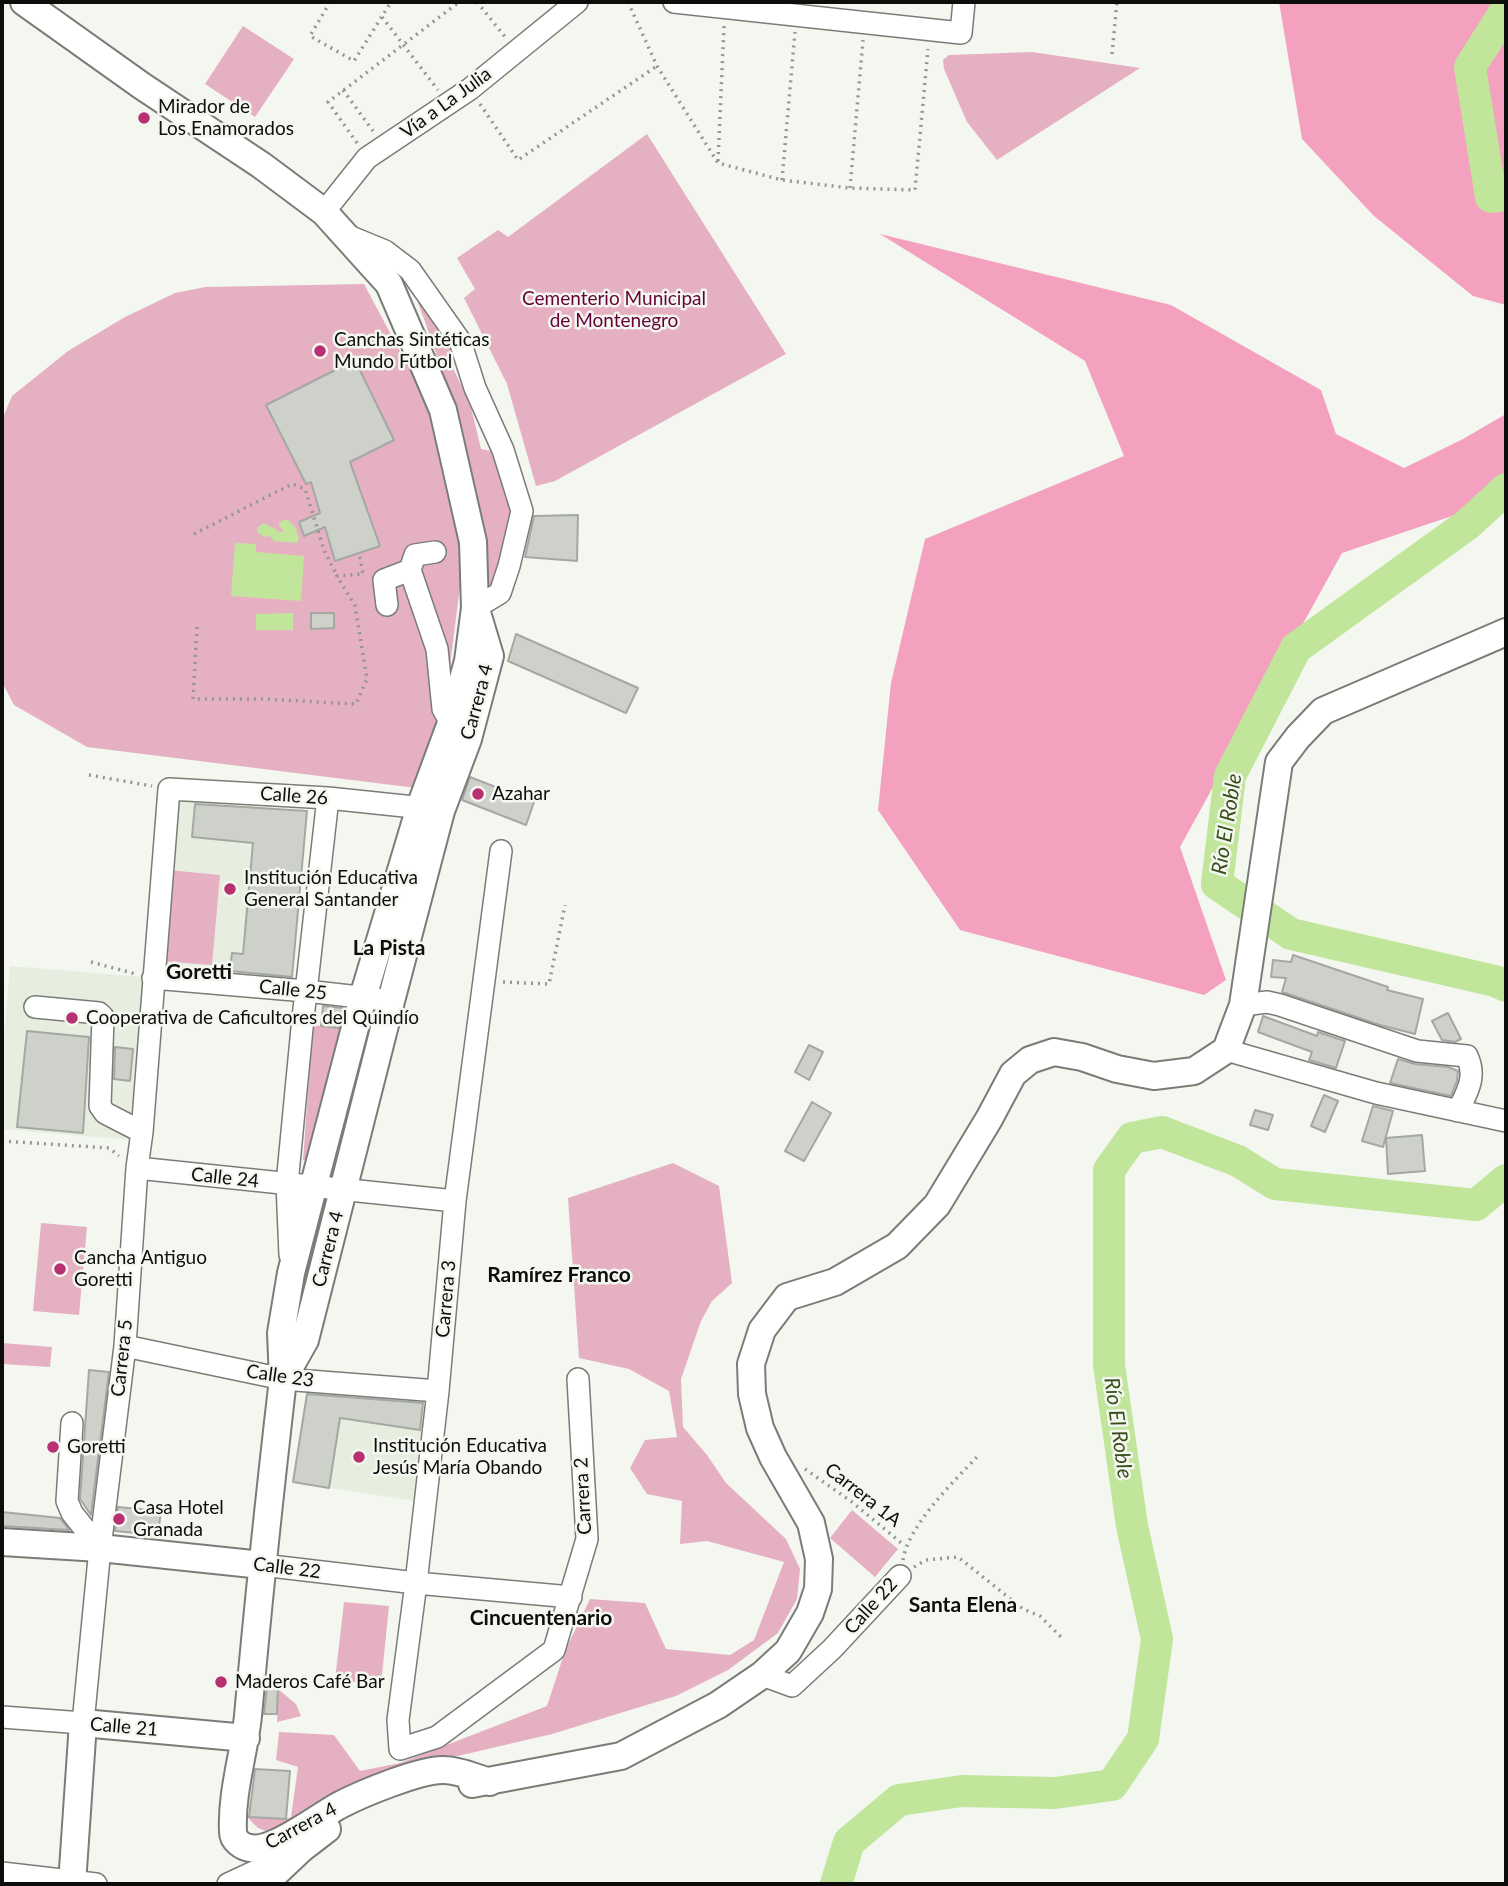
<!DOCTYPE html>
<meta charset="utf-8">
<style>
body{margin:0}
#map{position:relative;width:1508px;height:1886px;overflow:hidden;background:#f4f7f0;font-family:Lato,sans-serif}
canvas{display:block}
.frame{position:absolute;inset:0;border:4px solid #0d0e0c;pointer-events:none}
</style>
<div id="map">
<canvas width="1508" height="1886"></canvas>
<div class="frame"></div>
</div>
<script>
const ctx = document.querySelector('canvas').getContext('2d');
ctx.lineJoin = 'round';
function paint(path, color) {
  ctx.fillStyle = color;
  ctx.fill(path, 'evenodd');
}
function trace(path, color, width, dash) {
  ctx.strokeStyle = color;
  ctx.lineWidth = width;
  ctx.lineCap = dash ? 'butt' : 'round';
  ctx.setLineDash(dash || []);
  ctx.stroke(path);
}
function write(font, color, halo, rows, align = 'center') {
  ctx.font = font + ' Lato,sans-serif';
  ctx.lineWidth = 5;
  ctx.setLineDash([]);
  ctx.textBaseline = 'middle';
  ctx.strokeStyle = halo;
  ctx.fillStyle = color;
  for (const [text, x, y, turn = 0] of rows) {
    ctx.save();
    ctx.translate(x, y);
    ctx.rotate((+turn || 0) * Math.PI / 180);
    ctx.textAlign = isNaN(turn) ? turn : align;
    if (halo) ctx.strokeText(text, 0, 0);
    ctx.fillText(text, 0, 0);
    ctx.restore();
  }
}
paint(new Path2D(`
 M169,799l138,12 -16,169 -137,-12z
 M10,966l133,11 -14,163 -127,-11v-70z
 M308,1384l121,18 -15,99 -121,-19z`), '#e7eee0');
paint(new Path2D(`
 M243,26l51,33 -39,58 -50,-33z
 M1032,52l108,16 -143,92 -30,-38 -23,-53 -1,-9 6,-5z
 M647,134l139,220 -231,127 -19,5 -29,-102 -43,-86 11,-9 -18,-31 41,-28 10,7z
 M364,284l70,131 27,127 -1,44 -13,104 -31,98 -329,-41 -73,-42 -12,-23v-262l10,-24 56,-45 57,-34 50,-24 30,-6z
 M423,297l31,44 -7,15 23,47 11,46 16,3 18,63 -19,71 -8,5c-8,-101 -36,-197 -71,-291z
 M168,870l52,5 -8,90 -52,-4z
 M313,1025l32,4 -33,132 -9,-1z
 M673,1163l46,23 13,97 -20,18 -11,20 -20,58 2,48 24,28 19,28 60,56 14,30 -3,30 -19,34 -50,37 -52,26 -124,38 -133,31 -129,62 -24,4 -8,-3 -12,-12 40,3 5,-2 7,-50 -22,-7 3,-28 55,3 26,36 40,-8 147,-57 18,-55 25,-52 55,4 21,46 64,6 24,-15 30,-78 -77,-21 -27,3 2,-43 -35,-7 -17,-26 15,-28 32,-3 -8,-46 -40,-22 -50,-11 -11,-160z
 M41,1223l46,4 -8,88 -46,-4z
 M2,1343l50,4 -2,20 -47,-3 -1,11z
 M852,1510l46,39 -23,28 -45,-39z
 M344,1602l45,4 -8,79 -46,-5z
 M278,1689l18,15 5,12 -24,6z`), '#e6b0c3');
paint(new Path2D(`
 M1279,2h227v303l-33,-9 -99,-80 -72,-77z
 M880,234l291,71 150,85 15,44 68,34 59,-29 43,-25v74l-39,23 -125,42 -162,294 46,133 -22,15 -244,-65 -82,-120 13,-127 34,-144 199,-83 -39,-95z`), '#f4a1c0');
paint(new Path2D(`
 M283,520h5l8,8 3,10 -2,5 -23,-2 -4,-5 -5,1 -8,-5v-4l6,-5 20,10v-3l-4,-4v-3z
 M235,543l21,1v8l48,4 -3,45 -70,-5z
 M293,613v17h-37v-16z`), '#c1e59b');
trace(new Path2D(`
 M1506,10l-36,57 21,130 15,-2
 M1506,489l-38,35 -172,124 -66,128 -13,108 74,50 204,47 11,5
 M836,1884l13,-42 50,-42 63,-9 93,2 57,-8 31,-46 14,-100 -25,-113 -23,-161v-195l23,-32 30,-6 76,29 37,23 201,21 30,-25`), '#c1e59b', 32);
const building = new Path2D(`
 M355,360l39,80 -44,22 30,84 -45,15 -10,-34 -21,9 -5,-14 21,-9 -9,-31 -5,2 -40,-79z
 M578,515l-1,46 -52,-4 9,-41z
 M311,613h23v15l-23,1z
 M516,634l122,54 -12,25 -118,-52z
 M470,777l64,25 -8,23 -64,-25z
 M195,804l112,7 -15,166 -62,-6 2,-18 11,1 10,-111 -61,-6z
 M1293,955l95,32 -1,3 36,9 -8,35 -35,-9 -98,-33 4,-14 -15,-1 2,-17 18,2z
 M323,1006l21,2 -5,20 -18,-2z
 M1448,1013l13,26 -6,3 -13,-2 -10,-19z
 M1263,1016l54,20 1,-4 27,9 -9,27 -27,-8 3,-8 -54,-20z
 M27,1031l62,6 -6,96 -66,-6z
 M809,1045l14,7 -14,28 -14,-8z
 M115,1047l18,2 -3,32 -16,-2z
 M1398,1059l17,5 33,3 10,4 -1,10 -6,15 -61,-13z
 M1324,1095l14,6 -13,31 -14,-6z
 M812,1102l19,11 -27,48 -19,-10z
 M1373,1106l20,5 -10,36 -21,-6z
 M1255,1110l18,5 -5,15 -18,-5z
 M1422,1135l3,36 -37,3 -2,-36z
 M89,1370l20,2 -18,143 -11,-16z
 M307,1394l116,9 -3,27 -80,-12 -11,70 -36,-6z
 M118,1507l43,4 -3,24 -43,-4z
 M2,1512l58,6 9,12 -67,-4z
 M267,1686h11l-1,28h-13z
 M255,1769l35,2 -4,48 -37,-2z`);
paint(building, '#cdd1ca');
trace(building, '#a5a8a2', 2);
const minor = new Path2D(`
 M674,2l287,31 3,-31
 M324,212l43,-54 103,-69 107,-87
 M346,235l39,16 25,19 50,71 15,47 28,62 19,61 -13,55 -9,27 -25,15
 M410,570l5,-15 20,-3
 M387,605l-3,-25 26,-10 27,79 6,60 8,14
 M501,851l-46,350 -17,190 -22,192 -18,137 2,29 37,-12 117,-87 33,-111 -9,-160
 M153,978l153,13 71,8
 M1243,1005l24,-3 13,3 137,46 50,5c10,21 0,36 -9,55
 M35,1007l64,6 4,4 -3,89 5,7 37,19
 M1226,1050l150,43 130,28
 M137,1168l318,33
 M290,1255l-3,-71 16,-166 25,-220
 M125,1346l158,33 155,12
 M72,1423l-5,78 5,12 28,35
 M262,1565l154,18 155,14
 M762,1675l30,11 40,-37 68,-73
 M2,1717l81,6 17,-175 25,-202 12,-178 5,-36 27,-343 159,9 105,11
 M2,1873l94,11
 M228,1884l56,-26`);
const major = new Path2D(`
 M24,2l118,84 119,79 63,47 65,72 54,126 30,132 2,66 -7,53 -17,62 -31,84 -57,190 -50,191 -22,85 -10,60 2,46c-13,112 -25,225 -35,337 -4,38 -17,77 -15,116 0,8 9,15 17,16 23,5 69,-32 90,-43 21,-11 81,-36 104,-35 15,0 32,8 46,12
 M283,1379l22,-39 86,-339 50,-190 27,-72 22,-83 -12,-40
 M2,1542l98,6 162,17
 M472,1784l149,-28 97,-51 44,-30 26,-24 22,-38 8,-24 1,-30 -8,-36 -38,-66 -13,-29 -8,-34 -1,-30 11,-34 25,-33 48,-15 62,-36 40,-41 52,-86 24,-45 17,-14 24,-8 28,5 35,12 37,7 40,-5 32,-21 17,-45 36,-243 19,-25 25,-26 183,-79
 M72,1884l11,-161 163,15
 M264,1884l37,-35 26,-20`);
trace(minor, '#7a7d77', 24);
trace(major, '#7a7d77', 30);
trace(new Path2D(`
 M330,2l-20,34 44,25 37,-59
 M477,2l29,36
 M628,2l29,64 61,97 64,17 68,8 65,2 13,-141
 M382,17l56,73
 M1112,54l5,-52
 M343,90l30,41
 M480,104l38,56 139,-94
 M357,143l-29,-41 131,-100
 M718,161l6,-135
 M782,180l13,-148
 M850,188l13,-148
 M194,534l98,-50 13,5 19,61 13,26
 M197,627l-4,72h70l93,5 11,-25 -12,-73 -18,-30 26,-2 -4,-21
 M89,775l63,11
 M91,962l45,12
 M503,982l46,2 16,-79
 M2,1141l107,7 10,8
 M805,1469l47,33 53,44
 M903,1560c5,-34 50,-78 74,-103
 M914,1567l12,-7 32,-3 65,52 17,7 22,22`), '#949691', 3.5, [2, 5]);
trace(minor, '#fff', 21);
trace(major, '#fff', 26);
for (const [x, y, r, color] of [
 [144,118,7,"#b73071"],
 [320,351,7,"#b73071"],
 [478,794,7,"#b73071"],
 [230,889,7,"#b73071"],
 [72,1018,7,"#b73071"],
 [60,1269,7,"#b73071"],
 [53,1447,7,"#b73071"],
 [359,1457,7,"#b73071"],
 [119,1519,7,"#b73071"],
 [221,1682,7,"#b73071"]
]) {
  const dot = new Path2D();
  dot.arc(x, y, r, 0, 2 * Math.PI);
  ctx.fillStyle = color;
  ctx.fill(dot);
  trace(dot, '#f4f7f0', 2.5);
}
write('19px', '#0d0e0c', '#f4f7f0', [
 ["Vía a La Julia",446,103,-36],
 ["Carrera 4",477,702,-75],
 ["Calle 26",294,796,4],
 ["Calle 25",293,990,6],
 ["Calle 24",225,1178,6],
 ["Carrera 4",328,1249,-76],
 ["Carrera 3",446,1299,-85],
 ["Carrera 5",122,1358,-84],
 ["Calle 23",280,1376,8],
 ["Carrera 1A",863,1495,38],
 ["Carrera 2",583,1496,-93],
 ["Calle 22",287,1568,7],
 ["Calle 22",871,1606,-48],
 ["Calle 21",124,1727,5],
 ["Carrera 4",301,1826,-28]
]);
write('19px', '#0d0e0c', '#f4f7f0', [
 ["Mirador de",158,107],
 ["Los Enamorados",158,129],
 ["Canchas Sintéticas",334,340],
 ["Mundo Fútbol",334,362],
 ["Azahar",492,794],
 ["Institución Educativa",244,878],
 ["General Santander",244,900],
 ["Cooperativa de Caficultores del Quindío",86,1018],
 ["Cancha Antiguo",74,1258],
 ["Goretti",74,1280],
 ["Institución Educativa",373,1446],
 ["Jesús María Obando",373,1468],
 ["Goretti",67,1447],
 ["Casa Hotel",133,1508],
 ["Granada",133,1530],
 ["Maderos Café Bar",235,1682]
], 'left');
write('19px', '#660239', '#f4f7f0', [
 ["Cementerio Municipal",614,299],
 ["de Montenegro",614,321]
]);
write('italic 21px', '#374d1a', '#f4f7f0', [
 ["Río El Roble",1227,824,-81],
 ["Río El Roble",1118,1428,82]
]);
write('bold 21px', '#0d0e0c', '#f4f7f0', [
 ["La Pista",389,948],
 ["Goretti",199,972],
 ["Ramírez Franco",559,1275],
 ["Santa Elena",963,1605],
 ["Cincuentenario",541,1618]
]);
</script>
